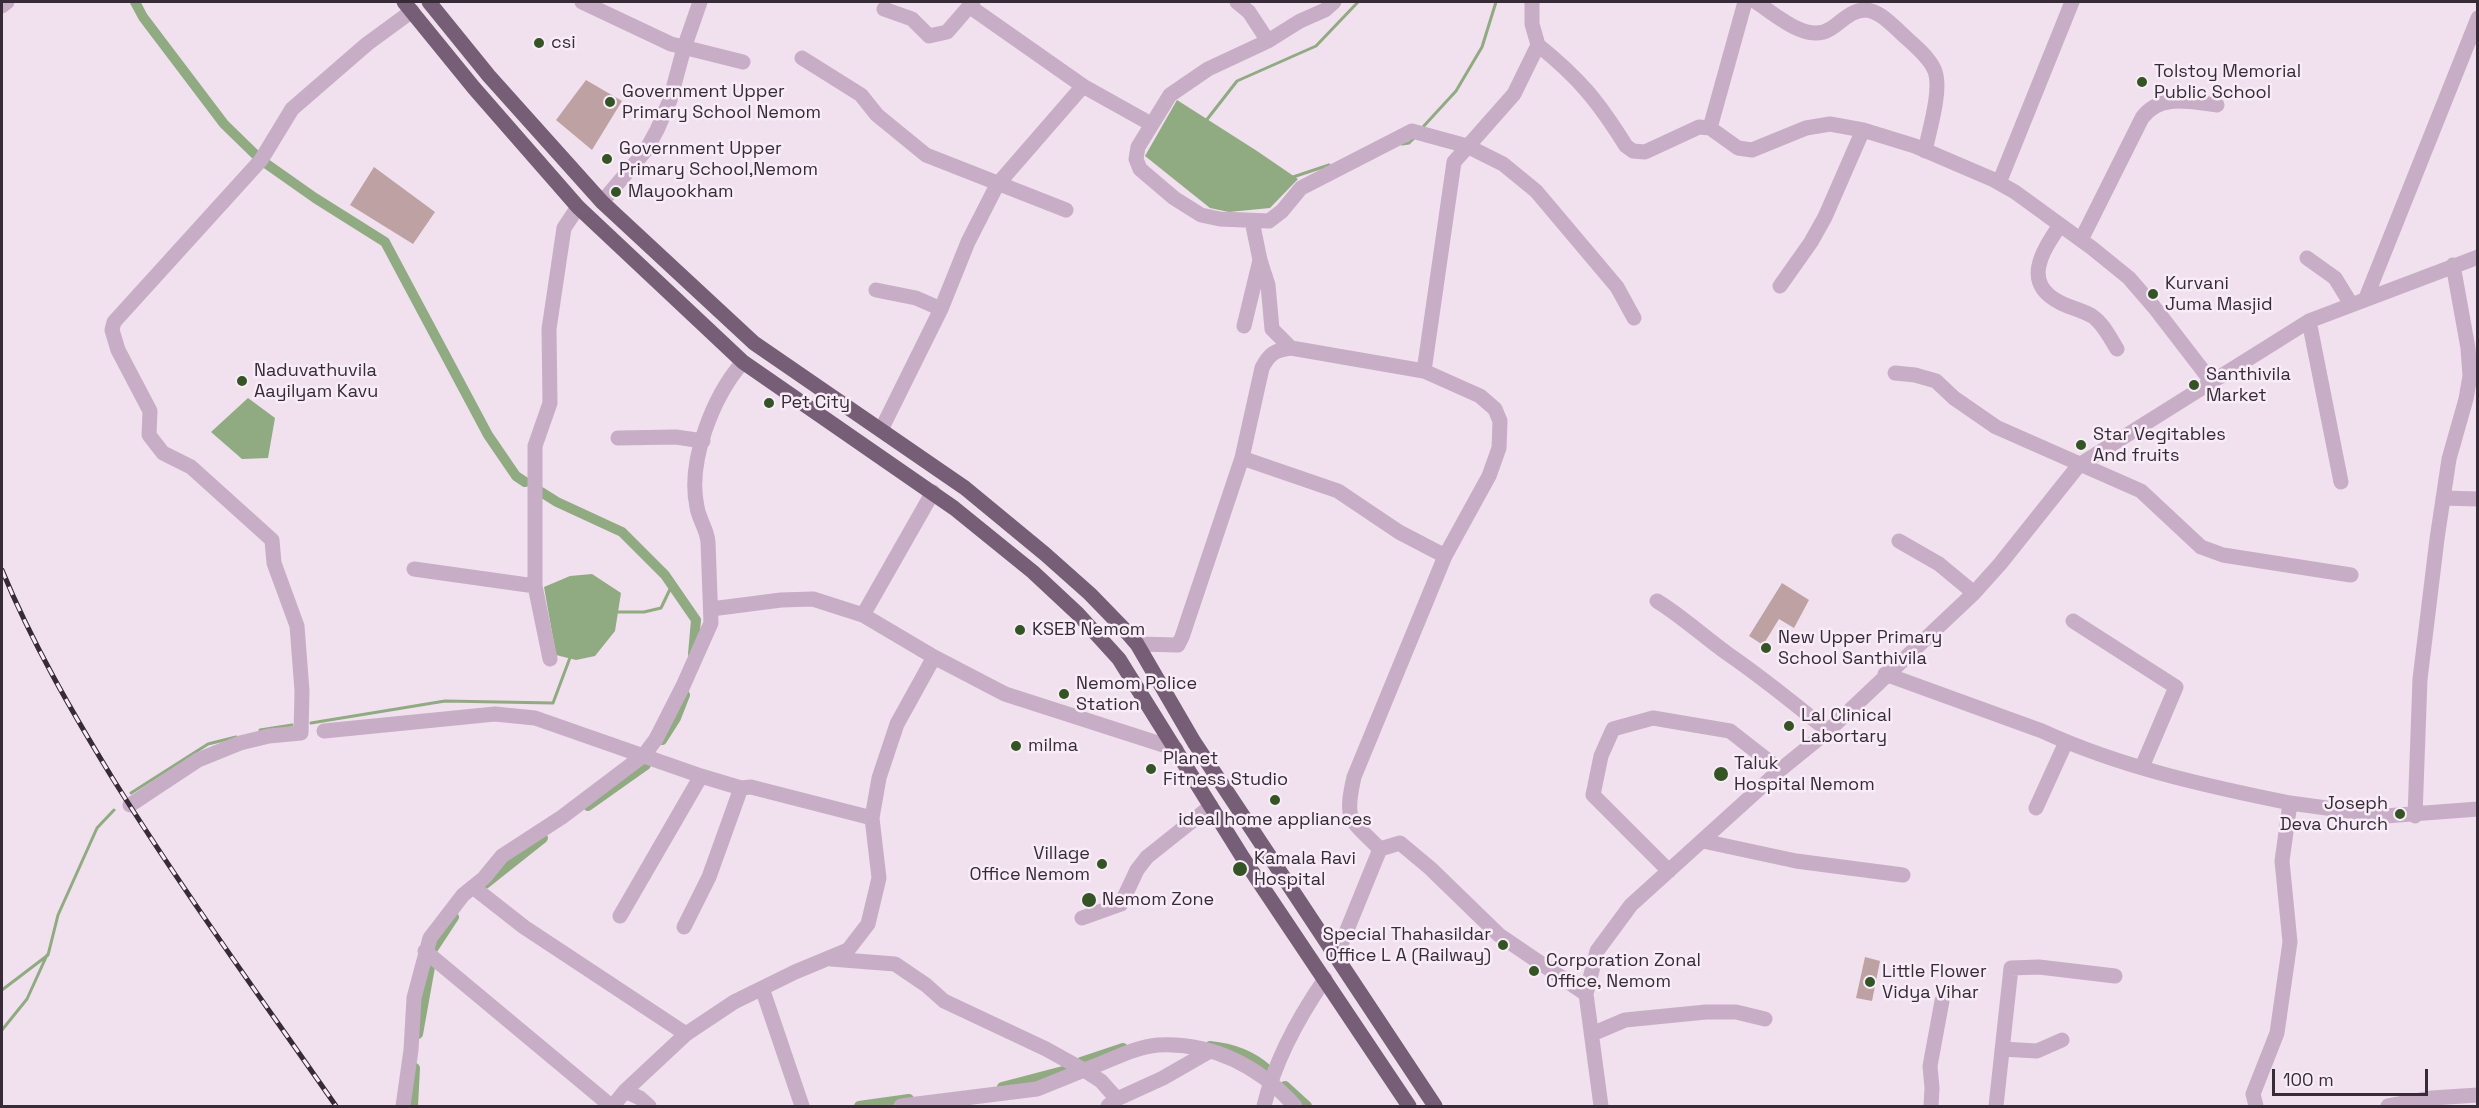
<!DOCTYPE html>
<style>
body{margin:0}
#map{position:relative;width:2479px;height:1108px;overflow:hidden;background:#f1e0ee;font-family:"Space Grotesk",sans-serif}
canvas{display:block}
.frame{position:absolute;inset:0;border:3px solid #362b37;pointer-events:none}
.scale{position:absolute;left:2272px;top:1069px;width:156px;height:27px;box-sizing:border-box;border:3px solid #362b37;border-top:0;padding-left:8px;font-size:18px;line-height:21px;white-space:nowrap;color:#362b37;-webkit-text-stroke:4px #f8ecf7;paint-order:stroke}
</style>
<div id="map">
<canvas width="2479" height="1108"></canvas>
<div class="frame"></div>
<div class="scale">100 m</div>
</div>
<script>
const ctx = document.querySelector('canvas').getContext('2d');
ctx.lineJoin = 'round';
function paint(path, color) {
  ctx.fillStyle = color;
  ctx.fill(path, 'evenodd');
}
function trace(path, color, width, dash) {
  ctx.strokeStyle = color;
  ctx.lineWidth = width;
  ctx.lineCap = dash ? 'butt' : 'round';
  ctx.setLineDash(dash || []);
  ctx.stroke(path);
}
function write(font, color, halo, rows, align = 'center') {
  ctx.font = font + ' "Space Grotesk",sans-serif';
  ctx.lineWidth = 5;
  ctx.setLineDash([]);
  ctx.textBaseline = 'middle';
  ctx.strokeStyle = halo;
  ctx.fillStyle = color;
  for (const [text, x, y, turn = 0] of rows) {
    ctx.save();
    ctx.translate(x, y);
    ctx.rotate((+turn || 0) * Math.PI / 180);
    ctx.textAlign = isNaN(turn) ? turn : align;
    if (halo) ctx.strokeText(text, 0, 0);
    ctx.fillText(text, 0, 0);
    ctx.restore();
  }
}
paint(new Path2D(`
 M586,80l36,21 -30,49 -36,-30z
 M374,167l61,45 -22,32 -63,-39z
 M1782,583l27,17 -15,28 -15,-9 -16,26 -14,-9z
 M1865,957l15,4 -8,40 -16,-3z`), '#bea2a3');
paint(new Path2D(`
 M1177,100l80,51 41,28 -28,29 -41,4 -19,-4 -65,-52z
 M248,398l27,20 -7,40 -26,1 -31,-27z
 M592,574l29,19 -6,38 -20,25 -19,4 -20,-5 -12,-68 26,-11z`), '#90ab82');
trace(new Path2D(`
 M1205,122l32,-41 79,-35 42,-44
 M1422,128l34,-37 26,-44 14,-45
 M1402,144l7,-1 5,-5
 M1290,178l39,-13
 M614,612h30l17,-4 11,-23
 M311,723l134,-22 108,2 18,-48
 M260,730l32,-5
 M131,793l77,-49 28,-7
 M2,990l46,-35 10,-40 39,-87 17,-18
 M2,1030l25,-31 20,-44`), '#90ab82', 3);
trace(new Path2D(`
 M135,2l8,15 81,107 37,36 54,38 70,44 103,193 28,41 9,6
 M541,492l16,10 65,30 43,43 31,45 -3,34
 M662,740l14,-22 9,-23
 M588,806l58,-41
 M485,884l58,-46
 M433,949l21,-32
 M418,1034l12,-67
 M1210,1046c21,2 41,9 57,23
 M1081,1062l42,-14
 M1285,1086l22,20
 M1002,1087l61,-16
 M413,1106l2,-38
 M859,1106l50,-7`), '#90ab82', 10);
trace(new Path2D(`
 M582,2l89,42 72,18
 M1237,2l12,10 19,29
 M1334,2l-9,8 -25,11 -32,20 -60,28 -38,26 -32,52 -2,12 4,10 34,29 27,17 19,4 49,2 13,-10 19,-23 111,-57 55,15 36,18 33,27 81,96 17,31
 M1756,2c19,12 51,42 74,27 12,-7 20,-19 36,-19 13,1 24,13 34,22 11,11 27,22 34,37 9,18 -5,62 -9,82
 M2,6l5,-4
 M969,6l114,80
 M884,9l28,10 17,17 18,-4 26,-30
 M1538,45c41,33 60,56 88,101l7,5 12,1 54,-25 11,1 28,20 14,2 54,-22 24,-4 33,6 52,16 77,33 23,13 77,56 37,30 25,29 57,74
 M802,58l59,37 16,20 49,40 140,55
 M1710,128l35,-126
 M1999,183l73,-181
 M602,202l44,-52 11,-20 13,-30 14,-52 16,-46
 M2060,225c-18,27 -39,58 1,78 10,5 21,7 31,13 11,7 18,22 25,33
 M2081,240l61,-122c18,-25 48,-16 75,-13
 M2307,258l28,20 16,26
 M1260,260l8,25 4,44 19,19
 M1780,286l31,-44 14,-25 38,-87
 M876,290l40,8 25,11
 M2366,298l112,-280
 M2309,321l32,161
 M1244,326l16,-66 -8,-39
 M1424,371l30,-209 60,-68 24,-49 -6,-21v-22
 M1895,373l20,2 21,6 18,17 42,29 145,64 60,56 22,8 128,20
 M881,430l60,-121 27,-67 29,-57 86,-99 68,38
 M618,438l58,-1 27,4
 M1242,458l96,33 61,41 46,24
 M2443,498l35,1
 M1899,541l40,23 35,29
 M414,569l121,17
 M1657,601c26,16 47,36 71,53 35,24 67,50 100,77
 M711,609l70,-9 32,-1 50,16 71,42 71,37 171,55
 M863,615l70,-123
 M2073,621l103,66 -34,80
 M1137,644l41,1 4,-8 60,-179 20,-90c7,-14 13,-18 29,-20l133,23 56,25 15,13 5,12 -1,27 -10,28 -44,80 -91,221c-10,44 -4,42 26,72
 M550,659l-15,-73v-140l15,-43 -1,-74 15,-101 14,-21
 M1885,674l157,57c78,36 164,55 248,72l-8,58 8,81 -13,91 -24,61 3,12
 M324,731l171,-17 40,4 166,58 40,12 10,-1 121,31
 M2290,803l95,13 93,-7
 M130,805l68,-45 42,-17 29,-7 32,-3 1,-42 -5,-65 -23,-63 -2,-23 -81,-73 -28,-14 -14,-18 1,-24 -32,-61 -6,-20 2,-8 147,-162 31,-51 75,-65 45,-33
 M2036,808l30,-66
 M2415,816l5,-137 17,-140 12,-80 17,-60 4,-23 -2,-28 -15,-83
 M1703,841l93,20 107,14
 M1669,871l-76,-76 8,-39 12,-27 40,-11 77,13 50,39
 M473,887l51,40 162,107
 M620,916l81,-140
 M1082,918l39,-14 16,-34 10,-13 64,-51
 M684,927l25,-50 32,-89
 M425,951l186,155
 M1336,957l44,-108 20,-6 30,25 69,67 87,59
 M831,959l64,5 31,21 18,16 102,48 38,21 -47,19 -136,17
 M762,988l40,118
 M1592,1034l33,-14 81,-8h30l29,7
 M2002,1049l35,2 25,-11
 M625,1091l15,7 9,8
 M1117,1099l46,-21 47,-27
 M403,1106l8,-56 3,-52 16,-60 33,-43 21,-17 18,-22 60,-39 82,-62 12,-16 27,-53 28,-63 -3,-81c-1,-13 -9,-22 -11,-35 -10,-45 16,-111 46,-145
 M613,1106l12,-15 61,-57 48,-32 61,-30 53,-22 20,-26 11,-46 -7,-60 7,-40 18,-54 37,-67
 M1108,1106l9,-7 -16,-18 -17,-11c24,-8 49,-23 74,-25 55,-3 102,22 137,61
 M1264,1106c11,-46 34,-88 61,-127
 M1601,1106l-15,-112 11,-43 34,-46 149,-135 48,-39 146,-138 26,-29 79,-99 230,-144 169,-64
 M1931,1106l1,-18 -2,-22 12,-65
 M1996,1106l15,-138 28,-1 76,9
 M2388,1106l44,-8 46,-3`), '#c8adc6', 15);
trace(new Path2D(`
 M404,2l70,86 104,119 165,155 211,146 79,64 45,42 41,45 124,199 166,248
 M429,2l60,74 113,126 152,141 211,145 80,66 45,40 34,35 13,15 57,98 241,364`), '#765e77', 15);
const rail = new Path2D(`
 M2,570c30,73 70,142 111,209 70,112 148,219 223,327`);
trace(rail, '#362b37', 5);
trace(rail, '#f8ecf7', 3, [9]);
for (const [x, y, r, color] of [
 [539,43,6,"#345425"],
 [2142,82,6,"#345425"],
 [610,102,6,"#345425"],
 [607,159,6,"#345425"],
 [616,192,6,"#345425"],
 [2153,294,6,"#345425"],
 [242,381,6,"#345425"],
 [2194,385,6,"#345425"],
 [769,403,6,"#345425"],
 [2081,445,6,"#345425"],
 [1020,630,6,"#345425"],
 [1766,648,6,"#345425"],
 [1064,694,6,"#345425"],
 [1789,726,6,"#345425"],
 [1016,746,6,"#345425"],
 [1151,769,6,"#345425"],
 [1721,774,8,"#345425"],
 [1275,800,6,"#345425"],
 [2400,814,6,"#345425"],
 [1102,864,6,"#345425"],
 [1240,869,8,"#345425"],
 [1089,900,8,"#345425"],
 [1503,945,6,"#345425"],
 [1534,971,6,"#345425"],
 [1870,982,6,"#345425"]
]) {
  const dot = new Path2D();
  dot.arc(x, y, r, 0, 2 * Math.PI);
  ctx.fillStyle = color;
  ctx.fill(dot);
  trace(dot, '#f8ecf7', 2);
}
write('18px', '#362b37', '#f8ecf7', [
 ["csi",551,43],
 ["Tolstoy Memorial",2154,72],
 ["Public School",2154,93],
 ["Government Upper",622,92],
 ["Primary School Nemom",622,113],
 ["Government Upper",619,149],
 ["Primary School,Nemom",619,170],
 ["Mayookham",628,192],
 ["Kurvani",2165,284],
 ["Juma Masjid",2165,305],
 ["Naduvathuvila",254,371],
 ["Aayilyam Kavu",254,392],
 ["Santhivila",2206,375],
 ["Market",2206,396],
 ["Pet City",781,403],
 ["Star Vegitables",2093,435],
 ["And fruits",2093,456],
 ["KSEB Nemom",1032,630],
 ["New Upper Primary",1778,638],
 ["School Santhivila",1778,659],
 ["Nemom Police",1076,684],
 ["Station",1076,705],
 ["Lal Clinical",1801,716],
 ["Labortary",1801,737],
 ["milma",1028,746],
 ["Planet",1163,759],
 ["Fitness Studio",1163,780],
 ["Taluk",1734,764],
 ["Hospital Nemom",1734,785],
 ["Joseph",2388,804,"right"],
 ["Deva Church",2388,825,"right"],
 ["ideal home appliances",1275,820,"center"],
 ["Village",1090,854,"right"],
 ["Office Nemom",1090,875,"right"],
 ["Kamala Ravi",1254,859],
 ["Hospital",1254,880],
 ["Nemom Zone",1102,900],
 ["Special Thahasildar",1491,935,"right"],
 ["Office L A (Railway)",1491,956,"right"],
 ["Corporation Zonal",1546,961],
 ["Office, Nemom",1546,982],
 ["Little Flower",1882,972],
 ["Vidya Vihar",1882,993]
], 'left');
</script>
